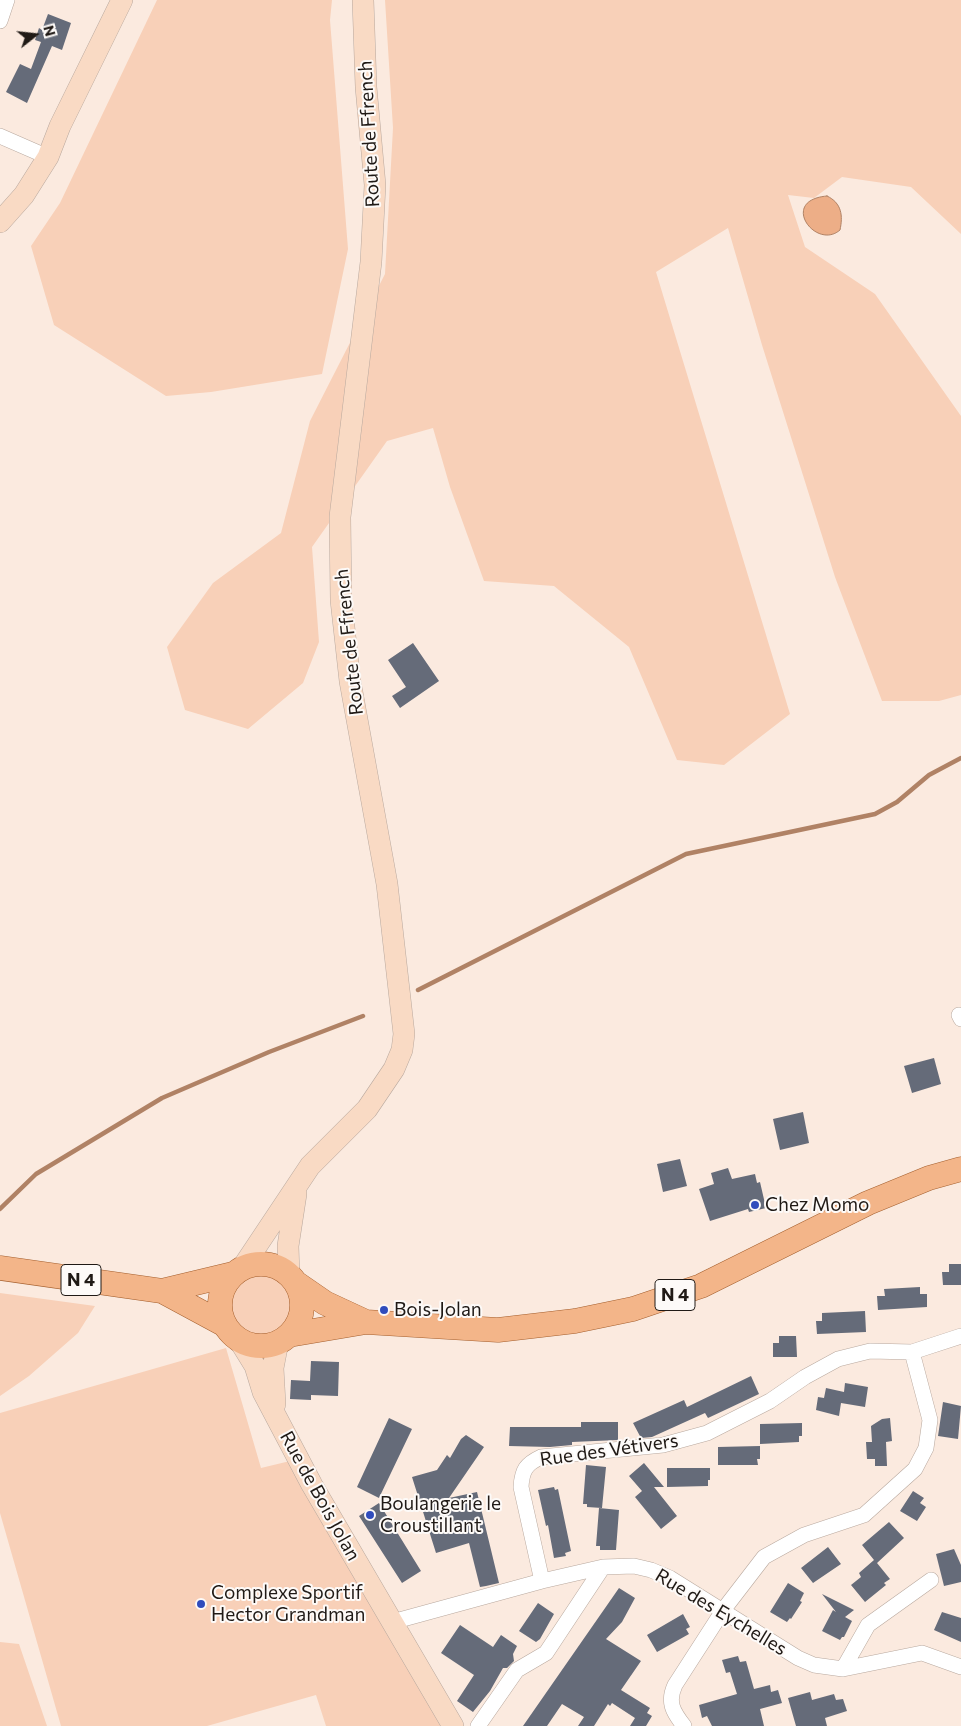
<!DOCTYPE html>
<meta charset="utf-8">
<style>
body{margin:0}
#map{position:relative;width:961px;height:1726px;overflow:hidden;background:#fbeadf;font-family:Commissioner,sans-serif}
canvas{display:block}
.north{position:absolute;left:10px;top:10px;width:50px;height:50px;-webkit-text-stroke:4px #fdfaf8;paint-order:stroke;rotate:74deg;font-size:14px;font-weight:700;line-height:20px;text-align:center;color:#201a16}
.north::after{content:'';display:block;margin:auto;width:18px;height:22px;background:#201a16;clip-path:polygon(50% 0,100% 100%,50% 72%,0 100%)}
</style>
<div id="map">
<canvas width="961" height="1726"></canvas>
<div class="north">N</div>
</div>
<script>
const ctx = document.querySelector('canvas').getContext('2d');
ctx.lineJoin = 'round';
function paint(path, color) {
  ctx.fillStyle = color;
  ctx.fill(path, 'evenodd');
}
function trace(path, color, width, dash) {
  ctx.strokeStyle = color;
  ctx.lineWidth = width;
  ctx.lineCap = dash ? 'butt' : 'round';
  ctx.setLineDash(dash || []);
  ctx.stroke(path);
}
function write(font, color, halo, rows, align = 'center') {
  ctx.font = font + ' Commissioner,sans-serif';
  ctx.lineWidth = 4;
  ctx.setLineDash([]);
  ctx.textBaseline = 'middle';
  ctx.strokeStyle = halo;
  ctx.fillStyle = color;
  for (const [text, x, y, turn = 0] of rows) {
    ctx.save();
    ctx.translate(x, y);
    ctx.rotate((+turn || 0) * Math.PI / 180);
    ctx.textAlign = isNaN(turn) ? turn : align;
    if (halo) ctx.strokeText(text, 0, 0);
    ctx.fillText(text, 0, 0);
    ctx.restore();
  }
}
paint(new Path2D(`
 M157,0h175l-2,20 18,229 -26,125 -111,18 -45,4 -112,-71 -23,-79 29,-43z
 M385,0h576v234l-50,-47 -69,-10 -28,21 -26,-3 17,52 70,47 86,122v279l-22,6h-57l-47,-124 -73,-232 -34,-117 -72,44 134,442 -66,51 -47,-5 -48,-113 -75,-61 -70,-5 -34,-94 -17,-59 -46,13 -75,106 7,95 -16,41 -55,46 -63,-19 -18,-63 46,-64 68,-50 29,-112 75,-147 8,-146z
 M229 1305a33 33 0 1 1 66 0a33 33 0 1 1-66 0Z
 M0,1293l95,13 -17,27 -49,43 -29,20z
 M226,1348l35,120 29,-7 158,265h-122l-10,-31 -109,31h-146l-61,-213v-100z
 M0,1642l19,2 28,82h-47z`), '#f8d0b8');
const water = new Path2D(`
 M827,196c15,7 16,20 13,34 -24,21 -62,-30 -13,-34z`);
paint(water, '#edae87');
trace(water, '#b08265', 1);
trace(new Path2D(`
 M418,990l268,-136 189,-40 22,-12 32,-27 32,-17
 M0,1209l36,-35 126,-76 107,-46 94,-36`), '#b08265', 4.5);
paint(new Path2D(`
 M48,14l23,9 -9,27 -10,-4 -25,57 -21,-11 14,-28 11,5 10,-27 -6,-2 4,-12 3,2z
 M413,643l26,38 -39,27 -8,-12 14,-9 -18,-27z
 M934,1058l7,26 -29,9 -8,-27z
 M803,1112l6,31 -29,7 -7,-31z
 M680,1159l7,27 -24,6 -6,-28z
 M728,1168l4,11 23,-5 2,9 3,-1 6,26 -17,4 -1,-3 -38,12 -11,-32 15,-5 -3,-11z
 M949,1264h12v21h-18l-1,-13h7z
 M920,1287v7h7v13l-49,3 -1,-14h8l-1,-7z
 M865,1311l1,21 -49,2 -1,-13h6v-8z
 M779,1336h17l1,21h-24v-14h6z
 M311,1361l28,1 -1,34 -27,-1v5l-21,-1 1,-19 19,1z
 M751,1376l8,18 -51,24 -3,-5 -53,24 -11,1 -8,-15 51,-23 3,7z
 M845,1383l23,4 -3,20 -24,-4 -2,13 -23,-6 2,-13 6,1 2,-10 18,4z
 M943,1402l18,4 -3,33 -20,-3z
 M389,1418l23,11 -33,69 -22,-11z
 M890,1418l2,23 -6,1 1,24h-12v-7h-8l-1,-17h6l-1,-16 11,-7z
 M581,1422h37v18l-46,2v3l-22,2 -41,-1 1,-19h71z
 M802,1423v13h-3v6l-39,2v-20z
 M466,1435l18,12 -35,51 28,-6 22,91 -13,3 -6,1 -11,-44 -33,10 -24,-76 25,-7 10,-15 3,3 11,-19z
 M760,1446v13h-3l1,6h-40v-18z
 M644,1463l20,24h-10l23,29 -16,13 -26,-32 7,-6 -13,-15z
 M586,1465l20,2 -4,41 -15,-1v-3h-4z
 M667,1468h43v12h-2v6l-41,1z
 M554,1487l1,3 3,-1 13,62 -6,2 1,3 -12,2 -6,-33 -2,1 -8,-36z
 M913,1491l11,7 -4,5 6,4 -9,14 -17,-10z
 M379,1503l42,68 -19,12 -43,-67z
 M599,1508l20,2 -3,40h-16v-4h-4z
 M889,1522l15,16 -27,25 13,16 -6,4 2,2 -21,17 -14,-17 10,-8 -2,-4 15,-13 -12,-15z
 M828,1547l13,17 -28,19 -12,-15z
 M954,1549l7,16v17l-17,4 -8,-32z
 M788,1583l16,10 -4,8 2,1 -11,17 -1,-1 -3,4 -17,-10z
 M619,1588l16,10 -13,24 -16,17 35,22 -20,29 29,18 -3,5 5,3 -6,10h-16l5,-8 -23,-15 -2,3 -2,-2 -14,22h-16l6,-9 -22,-13 -15,22h-24z
 M822,1594l32,16 -9,7 7,4 -8,16h-2l-2,3 -18,-9 11,-21 3,2z
 M538,1603l16,11 -14,25 -4,3 -17,-11z
 M942,1612l19,6v24l-27,-12z
 M683,1614l7,13 -4,2 3,5 -32,18 -10,-17z
 M460,1625l33,22 8,-12 16,11 -4,8 1,7 -7,7h-4l-13,23 -17,21 -16,-11 17,-26 -33,-22z
 M738,1656l2,6 6,-1 8,28 16,-4 1,7 7,-2 4,13 -22,6 4,17h-52l-5,-10 -5,2 -3,-13 38,-11 -7,-22 -4,1 -4,-13z
 M810,1692l2,8 22,-6 2,6 7,-1 4,12 -22,7 2,8h-31l-8,-28z`), '#656b79');
const street = new Path2D(`
 M0,21l7,-21
 M0,136l48,21
 M959,1015l2,4
 M542,1581l-21,-94c1,-17 5,-23 20,-30l122,-12 44,-12 63,-32 35,-24 33,-18 32,-8 42,1
 M392,1622l150,-41 61,-14 31,-1 17,4 19,8 128,80 16,7 29,4 79,-16 39,14
 M843,1669l25,-44 63,-45
 M478,1726l39,-56 29,-17 57,-86
 M684,1726c-11,-14 -17,-24 -9,-41l49,-76 40,-52 40,-22 60,-20 51,-46 11,-21 4,-28 -18,-68 49,-16`);
const secondary = new Path2D(`
 M0,222l24,-27 24,-38 12,-31 62,-126
 M242,1268l68,-102 57,-57 27,-40 8,-19 2,-16 -17,-150 -37,-203 -9,-81 -1,-83 31,-255 4,-77 -9,-98 -3,-87
 M289,1275l-1,-29 8,-52
 M239,1340l16,26 8,26 49,93 141,241
 M275,1404l-2,-36 5,-26`);
const primary = new Path2D(`
 M220 1305a41 41 0 1 1 82 0a41 41 0 1 1-82 0Z
 M0,1268l162,23 63,34
 M296,1283l29,20 41,19
 M162,1291l71,-17
 M289,1335l77,-13 132,8 77,-9 58,-12 68,-23 167,-83 61,-25 32,-9`);
trace(street, '#b8a89e', 16);
trace(secondary, '#b8a89e', 22);
trace(primary, '#a45f2e', 25);
trace(street, '#fff', 15);
trace(secondary, '#f9dac4', 21);
trace(primary, '#f3b589', 24);
for (const [x, y, r, color] of [
 [755,1205,5,"#304cbc"],
 [384,1310,5,"#304cbc"],
 [370,1515,5,"#304cbc"],
 [201,1604,5,"#304cbc"]
]) {
  const dot = new Path2D();
  dot.arc(x, y, r, 0, 2 * Math.PI);
  ctx.fillStyle = color;
  ctx.fill(dot);
  trace(dot, '#fdfaf8', 2);
}
for (const [x, y, w] of [
 [81,1280,40],
 [675,1295,40]
]) {
  const box = new Path2D();
  box.roundRect(x - w / 2, y - 15.5, w, 31, 4);
  ctx.fillStyle = '#fdfaf8';
  ctx.fill(box);
  trace(box, '#201a16', 1);
}
write('bold 18px', '#201a16', null, [
 ["N 4",81,1280],
 ["N 4",675,1295]
]);
write('19px', '#201a16', '#fdfaf8', [
 ["Route de Ffrench",369,134,-93],
 ["Route de Ffrench",349,642,-96],
 ["Rue des Vétivers",609,1450,-8],
 ["Rue de Bois Jolan",320,1496,61],
 ["Rue des Eychelles",721,1612,31]
]);
write('19px', '#201a16', '#fdfaf8', [
 ["Chez Momo",765,1205],
 ["Bois-Jolan",394,1310],
 ["Boulangerie le",380,1504],
 ["Croustillant",380,1526],
 ["Complexe Sportif",211,1593],
 ["Hector Grandman",211,1615]
], 'left');
</script>
